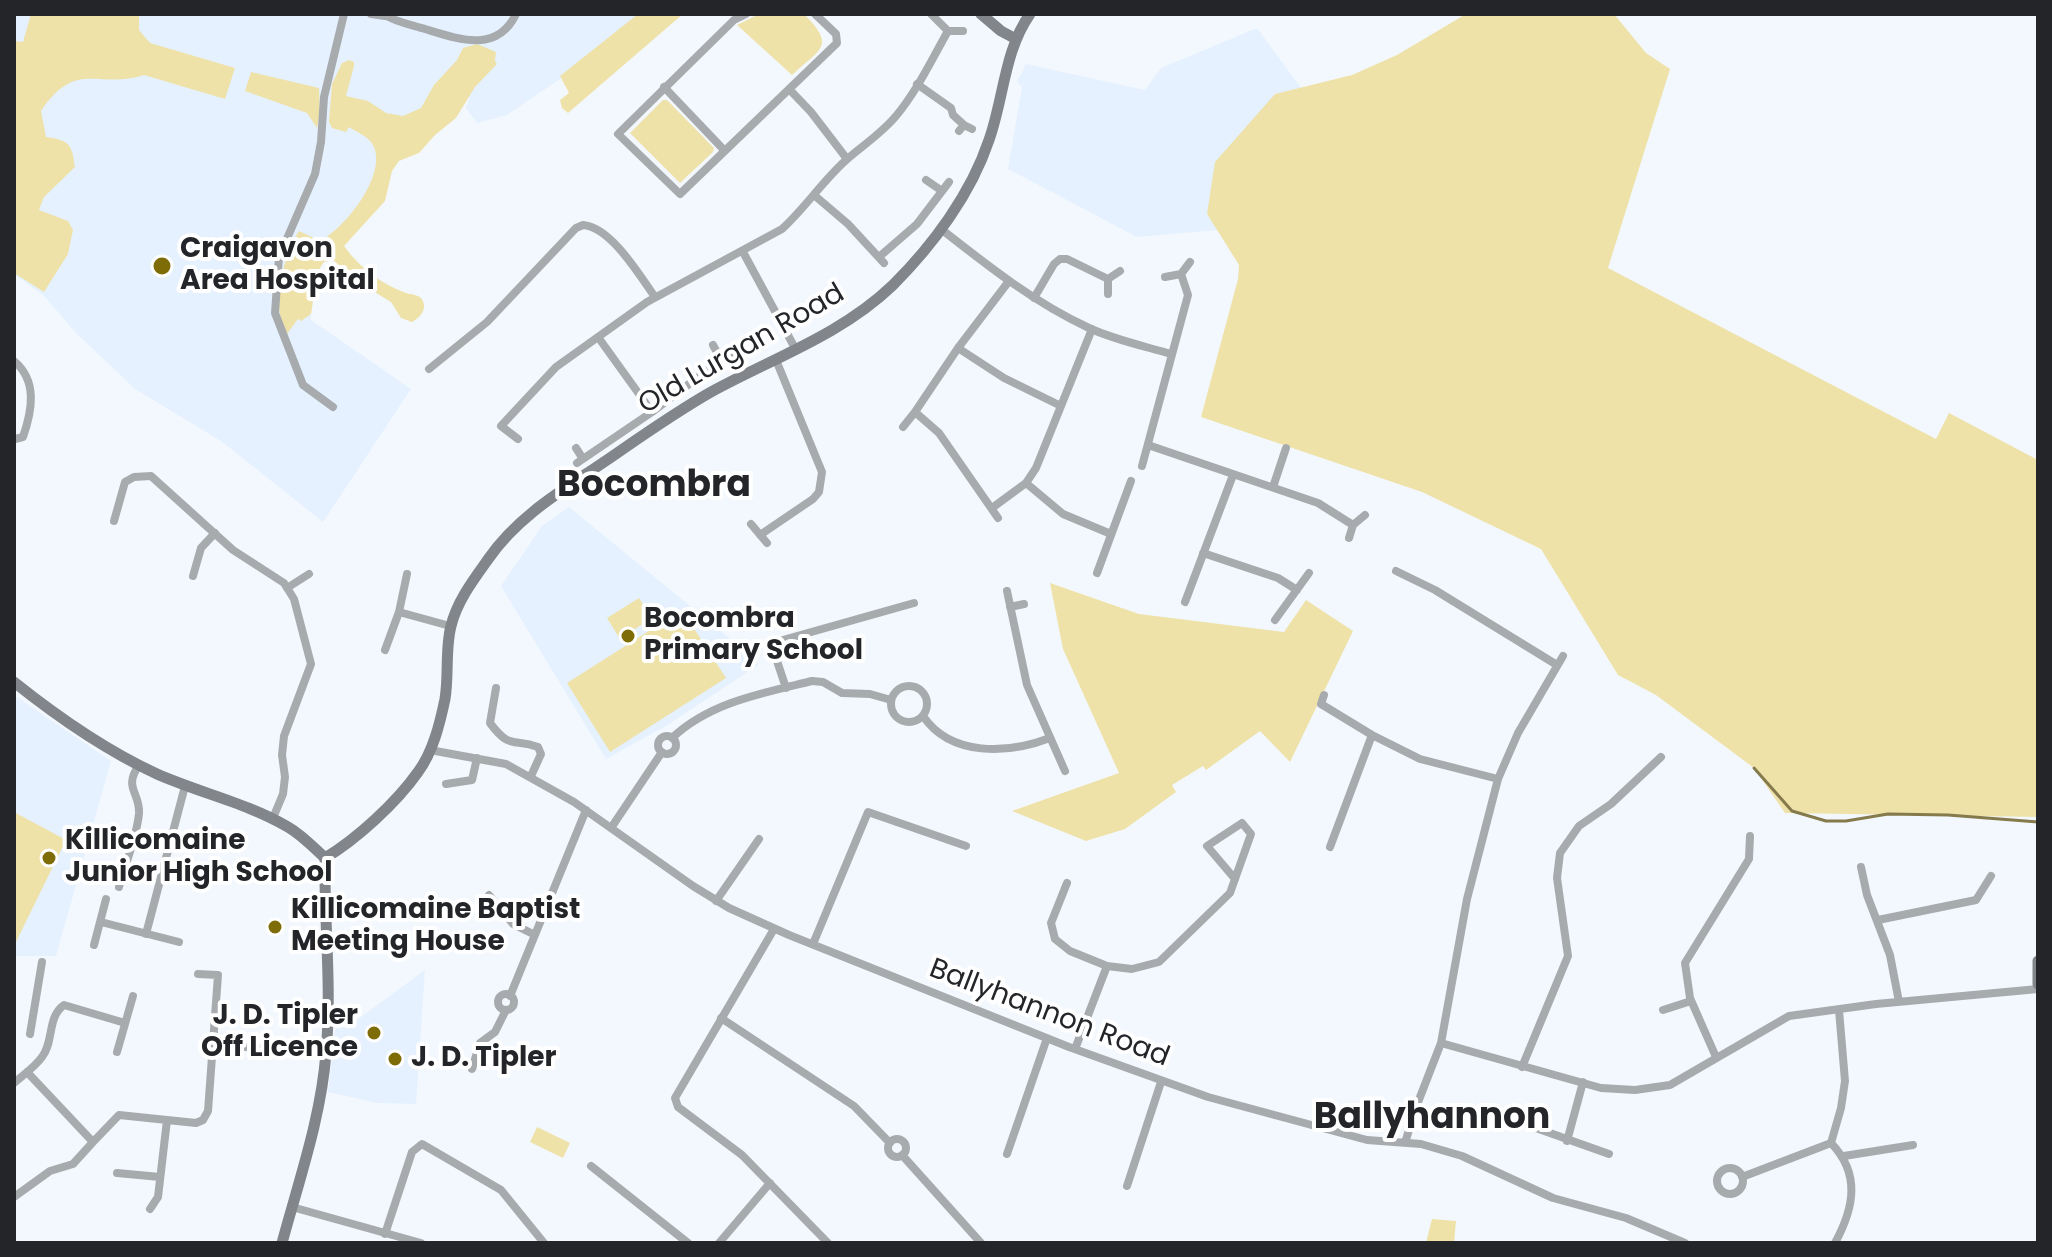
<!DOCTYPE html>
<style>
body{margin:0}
#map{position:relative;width:2052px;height:1257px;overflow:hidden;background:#f3f8fe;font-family:Poppins,sans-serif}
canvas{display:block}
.frame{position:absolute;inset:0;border:16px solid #232528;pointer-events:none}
</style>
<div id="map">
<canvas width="2052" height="1257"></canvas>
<div class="frame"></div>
</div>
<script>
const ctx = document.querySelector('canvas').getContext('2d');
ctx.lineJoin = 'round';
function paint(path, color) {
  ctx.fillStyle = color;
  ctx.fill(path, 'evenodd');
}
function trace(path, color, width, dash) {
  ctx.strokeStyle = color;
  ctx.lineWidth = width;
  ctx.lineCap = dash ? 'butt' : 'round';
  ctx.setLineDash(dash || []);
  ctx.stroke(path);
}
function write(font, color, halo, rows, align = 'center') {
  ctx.font = font + ' Poppins,sans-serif';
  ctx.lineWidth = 8;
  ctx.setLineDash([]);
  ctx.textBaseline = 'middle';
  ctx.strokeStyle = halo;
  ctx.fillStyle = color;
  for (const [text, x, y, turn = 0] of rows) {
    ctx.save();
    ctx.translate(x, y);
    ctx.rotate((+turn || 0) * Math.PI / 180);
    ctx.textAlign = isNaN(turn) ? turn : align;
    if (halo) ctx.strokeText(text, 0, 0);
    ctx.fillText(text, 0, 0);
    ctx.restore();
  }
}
paint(new Path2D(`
 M14,14h642l-149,101 -30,8 -11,-15 14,-45 -86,96 -22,43 -63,56 2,62 100,69 -88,133 -102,-81 -86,-52 -59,-56 -32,-37 -30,-22z
 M1257,28l44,60 -26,6 -68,120 11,16 -81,7 -129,-68 14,-82 -5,-5 9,-18 119,26 16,-22z
 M569,507l187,153 2,5 -92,61 -60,33 -105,-173 41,-60z
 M14,695l97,66 -55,195h-41l-1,4z
 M425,970l-9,134 -39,-1 -49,-11 8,-69 14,2z`), '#e5f1fe');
paint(new Path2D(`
 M31,14h108v16l11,13 85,25 -10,31 -81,-24c-45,15 -68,-17 -103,36l5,26c23,3 26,7 29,30l-31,30 -5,13 29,11 5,9 -5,24 -24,38 -30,-19v-232l9,1z
 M638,14h45l-115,99 -6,-5 -2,-8 9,-7 -9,-17z
 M759,14h45c33,33 16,35 -12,61l-55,-50z
 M1466,14h148l32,39 24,16 -62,199 328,171 13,-26 89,47v357l-253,-4 -31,-45 -98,-73 -38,-20 -77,-126 -119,-57 -221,-75 37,-138 1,-14 -32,-51 8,-52 60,-68 77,-19 45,-20z
 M477,44l19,8 -1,9 2,3 -22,23 -19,31 -21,17 -16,18 -20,8 -7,10 -7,30 -41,45c15,21 37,38 62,47 6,2 14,1 17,8 4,10 -4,17 -11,21l-11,-4 -10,-16 -28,-17 -30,-25 -9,2c-12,15 -9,34 -13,52l-10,7 -3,-2 -11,15c-17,-26 -4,-78 12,-103l21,10c25,-13 66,-64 54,-94 -4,-10 -16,-14 -25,-20l-3,5 -14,-4 -3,-6 3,-38 10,-21 7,-3 5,2v4l-8,30 22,5 18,12 17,3 18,-8 13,-23 23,-25 6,-12z
 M251,72l68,16 1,23 -3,17 -10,-15 -62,-22z
 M663,100h4l47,48 -1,4 -33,31 -50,-50z
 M1050,583l89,31 145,18 22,-32 47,31 -63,131 -30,-31 -54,39 -3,-4 -31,19 4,7 -51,37 -39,12 -74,-30 107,-38 -56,-124z
 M639,598l13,20 -32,21 -13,-21z
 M682,610l44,68 -116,74 -43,-69z
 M14,812l52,28 -52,106z
 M537,1127l33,16 -7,15 -33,-16z
 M1432,1219l24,2 -2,22h-28z`), '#eee2a9');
trace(new Path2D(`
 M1754,768l38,43 34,10h20l42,-7 60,1 90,7`), '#847a4b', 3);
trace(new Path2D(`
 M371,14l14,2
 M383,14c12,8 29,11 42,15 33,10 72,25 91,-15
 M746,14l-12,6 -116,114 62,60 157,-151 -1,-9 -21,-20
 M931,14l17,17h15
 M917,84l34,24 2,7 11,10
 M664,87l60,63
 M789,89l22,23 36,47
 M959,131l5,-6 8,4
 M926,180l16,11
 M814,195l34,29 36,39
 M941,229c47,37 94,74 148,99 26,12 55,18 82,26
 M743,252l53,98
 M879,257l38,-33 32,-42
 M1165,277l16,-3 9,-12
 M1108,294v-15l12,-8
 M1034,298l20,-34 6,-5h7l41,20
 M598,337l54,75
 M713,345l8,15
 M958,348l46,30 57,28
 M14,361c24,20 18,50 9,76l-8,2
 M429,369l58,-47 89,-94 7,-3c28,2 57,51 72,72
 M333,407l-30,-22 -28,-72 4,-56 36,-83 6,-32 3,-45 20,-83
 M915,412l24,21 59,85
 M903,427l12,-15 43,-64 51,-67
 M518,439l-17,-13 55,-59 91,-65 135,-73c23,-21 40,-47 63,-68 18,-16 36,-27 51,-45 21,-25 36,-57 52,-85
 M1148,445l170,58 35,22
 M576,448l7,11
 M577,463l75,-51 69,-52 14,-4
 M1142,466l46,-171 -7,-21
 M1026,483l37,31 48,20
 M1273,487l13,-39
 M992,508l34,-25 10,-15 56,-139
 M114,521l11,-39 9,-5 17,-1 82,74 51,33 10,16 17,65 -27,72 -2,19 3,22 -2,17 -10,24
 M751,524l16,19
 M760,535l53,-36 6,-7 3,-20 -46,-112
 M1349,538l4,-13 12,-10
 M1203,553l75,25 19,12
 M1396,571l39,19 122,75
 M1097,573l34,-92
 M193,576l8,-28 14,-15
 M287,588l22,-14
 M1007,591l20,94 38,86
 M1185,602l48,-127
 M1010,607l14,-3
 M399,612l51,14
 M1275,620l34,-47
 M385,650l14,-38 8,-38
 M891 704a18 18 0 1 1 36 0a18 18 0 1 1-36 0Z
 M496,688l-6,35c20,27 23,15 48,24l3,7 -10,22
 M786,688l-11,-33 1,-9 7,-6 131,-37
 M1324,695l-3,9 51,31 48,24 78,20
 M923,716c28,41 85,38 127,22
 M658 745a9 9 0 1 1 18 0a9 9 0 1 1-18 0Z
 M672,738c38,-36 91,-45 140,-57l11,1 19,11 28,1 21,6
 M430,750l76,14 68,38 119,84 36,22 60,27 280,112 139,50 159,43 54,4 41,12 91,42 73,20 59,25
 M446,784l26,-4 5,-22
 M611,828l51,-76
 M1330,847l42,-112
 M1861,867l6,28 23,60 9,47
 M1067,883l-16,40 4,16 15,12 37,15 25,3 27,-7 71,-69 21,-59 -9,-11 -35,23 28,33
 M119,887c6,-23 18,-50 20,-74 1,-21 -16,-25 0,-48
 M489,895l24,29 22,11
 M716,901l43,-62
 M1878,920l98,-20 15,-24
 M101,922l78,20
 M774,929l-99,169 3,9 64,48 86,88
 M146,934l39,-148
 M813,944l55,-132 98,34
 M94,945l12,-46
 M498 1002a8 8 0 1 1 16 0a8 8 0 1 1-16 0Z
 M510,996l76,-186
 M1663,1010l28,-9
 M721,1018l133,88 36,37
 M30,1034l12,-72
 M211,1043l115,13
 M1441,1043l160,45 34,2 35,-5 119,-69 87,-12 162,-15
 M1075,1049l32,-83
 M117,1052l16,-56
 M1716,1057l-26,-59 -5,-35 64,-104 1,-23
 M1522,1067l46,-111 -11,-78 3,-25 19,-27 32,-22 50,-47
 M472,1069l8,-26 15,-11 11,-22
 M27,1072l66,70 26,-27 77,8 7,-3 5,-9 10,-136 -20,-1
 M14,1083c9,-8 21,-16 28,-26 12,-15 5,-40 22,-52l61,18
 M1519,1122l90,32
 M888 1148a9 9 0 1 1 18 0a9 9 0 1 1-18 0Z
 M1567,1141l16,-59
 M1405,1143l10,-33 26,-67 26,-144 31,-120 20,-46 45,-77
 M1007,1154l40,-116
 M902,1155l79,88
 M1844,1156l69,-11
 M591,1166l97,77
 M1717 1181a13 13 0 1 1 26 0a13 13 0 1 1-26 0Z
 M117,1173l43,4
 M1742,1177l89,-34
 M1127,1186l34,-104
 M14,1197l36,-26 23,-7 20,-22
 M292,1207l129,36
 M150,1209l8,-12 9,-77
 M385,1234l27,-82 10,-8 79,46 43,53
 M719,1243l51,-60
 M1835,1243c19,-35 26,-69 -4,-100l10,-35 4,-27 -6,-71`), '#a8abae', 8);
trace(new Path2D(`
 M981,14l20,17 15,8
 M14,682c45,36 91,68 143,92 43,19 90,29 131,53 14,8 25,20 37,31
 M325,858c32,-19 72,-56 93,-86 15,-20 22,-49 27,-73 4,-24 0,-50 6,-73 6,-25 23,-47 38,-68 29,-42 74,-68 115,-96 35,-24 70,-49 107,-70 62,-34 130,-57 182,-107 40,-40 78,-91 96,-145 15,-42 15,-89 41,-126
 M2038,961v23
 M282,1243c17,-63 39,-125 44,-190 6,-65 -2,-130 -1,-195`), '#82868a', 11);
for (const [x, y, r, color] of [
 [162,266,10,"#7e6c06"],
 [628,636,8,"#7e6c06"],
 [49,858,8,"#7e6c06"],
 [275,927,8,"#7e6c06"],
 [374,1033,8,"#7e6c06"],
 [395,1059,8,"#7e6c06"]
]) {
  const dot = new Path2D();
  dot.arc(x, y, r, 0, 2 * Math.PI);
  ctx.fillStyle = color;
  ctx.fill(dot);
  trace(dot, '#fff', 3);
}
write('bold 28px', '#232528', '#fff', [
 ["Craigavon",180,250],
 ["Area Hospital",180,282],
 ["Bocombra",644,620],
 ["Primary School",644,652],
 ["Killicomaine",65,842],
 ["Junior High School",65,874],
 ["Killicomaine Baptist",291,911],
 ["Meeting House",291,943],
 ["J. D. Tipler",358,1017,"right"],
 ["Off Licence",358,1049,"right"],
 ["J. D. Tipler",411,1059]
], 'left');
write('28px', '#232528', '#fff', [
 ["Old Lurgan Road",742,350,-30],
 ["Ballyhannon Road",1049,1014,21]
]);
write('bold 36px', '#232528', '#fff', [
 ["Bocombra",654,487],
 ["Ballyhannon",1432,1119]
]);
</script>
